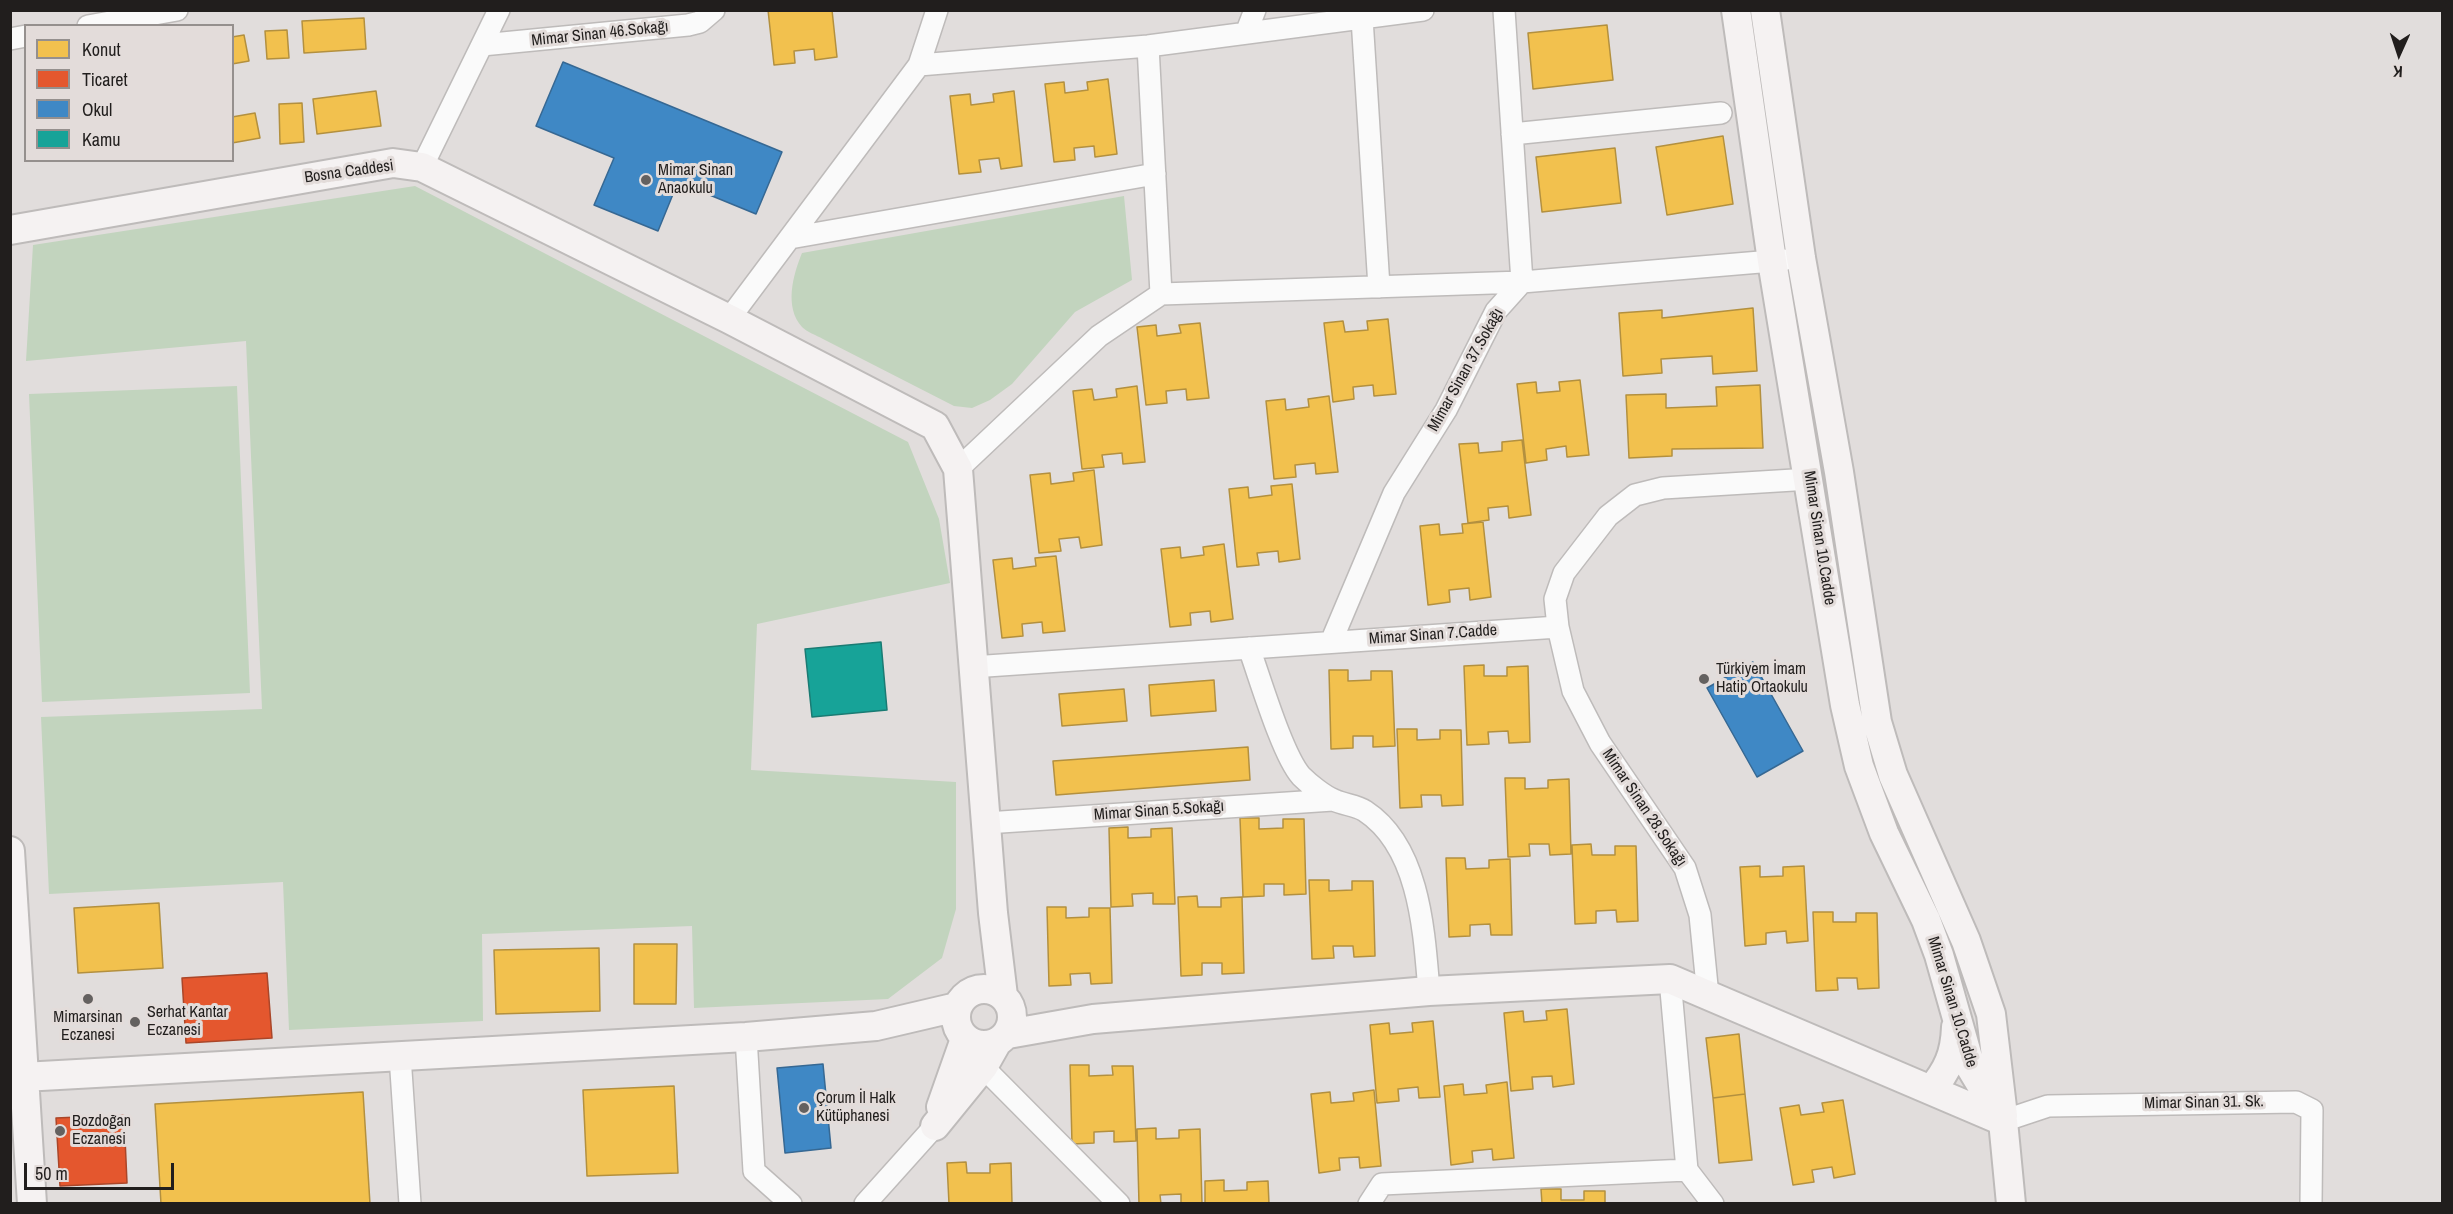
<!DOCTYPE html>
<meta charset="utf-8">
<style>
body{margin:0}
#map{position:relative;width:2453px;height:1214px;overflow:hidden;background:#e1dddc;font-family:"Archivo Narrow",sans-serif}
canvas{display:block}
.frame{position:absolute;inset:0;border:12px solid #211e1d;pointer-events:none}
.legend{position:absolute;left:24px;top:24px;width:210px;height:138px;box-sizing:border-box;background:#e3dcda;border:2px solid #95908e;margin:0;padding:8px 10px;list-style:none;font-size:18px;color:#211e1d}
.legend li{display:flex;align-items:center;gap:12px;height:30px}
.legend b{width:30px;border:2px solid #95908e}
.north{position:absolute;left:2369px;top:24px;width:60px;height:60px;-webkit-text-stroke:4px #e3dcda;paint-order:stroke;rotate:183deg;font-size:16px;font-weight:700;line-height:24px;text-align:center;color:#211e1d}
.north::after{content:'';display:block;margin:auto;width:21px;height:27px;background:#211e1d;clip-path:polygon(50% 0,100% 100%,50% 72%,0 100%)}
.scale{position:absolute;left:24px;top:1163px;width:150px;height:27px;box-sizing:border-box;border:3px solid #211e1d;border-top:0;padding-left:8px;font-size:18px;line-height:21px;white-space:nowrap;color:#211e1d;-webkit-text-stroke:4px #e3dcda;paint-order:stroke}
</style>
<div id="map">
<canvas width="2453" height="1214"></canvas>
<div class="frame"></div>
<ul class="legend">
<li><b style="height:16px;background:#f2c14e"></b>Konut</li>
<li><b style="height:16px;background:#e4572e"></b>Ticaret</li>
<li><b style="height:16px;background:#3f88c5"></b>Okul</li>
<li><b style="height:16px;background:#17a398"></b>Kamu</li>
</ul>
<div class="north">K</div>
<div class="scale">50 m</div>
</div>
<script>
const ctx = document.querySelector('canvas').getContext('2d');
ctx.lineJoin = 'round';
function paint(path, color) {
  ctx.fillStyle = color;
  ctx.fill(path, 'evenodd');
}
function trace(path, color, width, dash) {
  ctx.strokeStyle = color;
  ctx.lineWidth = width;
  ctx.lineCap = dash ? 'butt' : 'round';
  ctx.setLineDash(dash || []);
  ctx.stroke(path);
}
function write(font, color, halo, rows, align = 'center') {
  ctx.font = font + ' "Archivo Narrow",sans-serif';
  ctx.lineWidth = 6;
  ctx.setLineDash([]);
  ctx.textBaseline = 'middle';
  ctx.strokeStyle = halo;
  ctx.fillStyle = color;
  for (const [text, x, y, turn = 0] of rows) {
    ctx.save();
    ctx.translate(x, y);
    ctx.rotate((+turn || 0) * Math.PI / 180);
    ctx.textAlign = isNaN(turn) ? turn : align;
    if (halo) ctx.strokeText(text, 0, 0);
    ctx.fillText(text, 0, 0);
    ctx.restore();
  }
}
paint(new Path2D(`
 M415,186l493,256 31,77 11,64 -193,41 -6,146 205,12v127l-14,49 -54,41 -194,9 -2,-82 -210,8 1,87 -194,9 -6,-148 -234,12 -8,-177 221,-8 -16,-368 -220,20 7,-116z
 M1124,196l8,84 -57,32 -63,72 -22,16 -18,8 -18,-2 -131,-67c-7,-4 -16,-7 -21,-12 -18,-20 -9,-52 0,-74z
 M237,386l13,307 -208,9 -13,-308z`), '#c2d4be');
const homes = new Path2D(`
 M768,10h64l5,47 -22,3 -1,-11 -20,2 1,12 -21,2z
 M364,18l2,31 -62,4 -2,-32z
 M1607,25l6,55 -80,9 -5,-56z
 M287,30l2,28 -22,1 -2,-28z
 M244,35l5,26 -17,3v-27z
 M1108,79l9,75 -22,3 -1,-11 -20,2 1,12 -21,2 -9,-78 19,-2 1,11 23,-3 -1,-8z
 M376,91l5,35 -64,8 -4,-35z
 M1014,91l8,75 -21,3 -2,-11 -20,2 2,12 -22,2 -9,-78 20,-2 1,11 23,-3 -1,-8z
 M302,103l2,39 -24,2 -1,-40z
 M255,113l5,25 -28,5v-26z
 M1723,136l10,68 -66,11 -11,-68z
 M1615,148l6,55 -79,9 -6,-55z
 M1753,308l4,63 -44,3 -1,-18 -51,3 1,14 -39,3 -4,-63 43,-3v8z
 M1388,319l8,75 -22,2 -1,-11 -20,2 1,12 -21,3 -9,-79 19,-2 2,11 23,-2 -1,-9z
 M1200,323l9,75 -22,2 -1,-11 -20,2 1,12 -21,2 -9,-78 19,-2 1,11 24,-3 -2,-8z
 M1580,380l9,75 -22,2 -1,-11 -20,3 1,11 -21,3 -9,-79 19,-2 1,11 23,-2 -1,-9z
 M1760,385l3,63 -91,1v7l-43,2 -3,-63 40,-1v14l51,-2 -1,-19z
 M1137,386l8,76 -22,2 -1,-11 -20,2 2,12 -22,2 -9,-78 19,-2 2,11 23,-3 -1,-8z
 M1329,396l9,76 -22,2 -1,-11 -20,2 1,12 -22,2 -8,-78 19,-2 1,11 23,-3 -1,-8z
 M1522,440l9,75 -22,3 -1,-12 -20,2 1,12 -21,3 -9,-79 19,-1 1,10 23,-2v-9z
 M1094,470l8,75 -21,3 -2,-11 -20,2 2,12 -22,2 -9,-78 20,-2 1,11 23,-3 -1,-8z
 M1292,484l8,75 -21,3 -1,-11 -21,2 2,12 -22,2 -8,-78 19,-2 1,11 23,-3 -1,-9z
 M1483,522l8,75 -21,3 -1,-12 -20,2 1,12 -22,3 -8,-79 19,-2 1,11 23,-2 -1,-9z
 M1224,544l9,75 -22,3 -1,-11 -20,2 1,12 -21,2 -9,-78 19,-2 1,11 23,-3 -1,-8z
 M1056,556l9,75 -22,2 -1,-11 -20,2 1,12 -21,2 -9,-78 19,-2 1,11 23,-3 -1,-8z
 M1484,665v11h23v-9l21,-1 2,76 -21,1 -1,-12 -20,1 1,12 -22,1 -3,-79z
 M1329,670h19v11l23,-1v-9h21l3,75 -22,1v-11h-20v12l-22,1z
 M1214,680l2,31 -65,5 -2,-31z
 M1124,689l3,32 -65,5 -3,-32z
 M1397,729h20v11l23,-1v-9h21l2,75 -21,1 -1,-11h-20l1,12 -22,1z
 M1248,747l2,33 -194,15 -3,-34z
 M1505,778h20v11l23,-1v-8l21,-1 2,75 -21,1 -1,-11h-20l1,12 -22,1z
 M1240,818h19v11l24,-1v-9h21l2,75 -22,1v-11h-20v12l-21,1z
 M1128,827v11l23,-1v-8l21,-1 3,76h-22v-11l-21,1 1,12 -22,1 -2,-79z
 M1591,844l1,11h23v-9h21l2,75 -21,1 -1,-12 -20,1v12l-21,1 -3,-79z
 M1446,858h19l1,11 23,-1v-8l21,-1 2,76h-21l-1,-11 -20,1v11l-21,1z
 M1760,866v11l23,-1v-9l21,-1 4,75 -21,2 -1,-12 -20,2v11l-21,2 -5,-79z
 M1309,880h20v11l23,-1v-9h21l2,75 -21,1 -1,-11h-20l1,12 -22,1z
 M1197,896l1,11h23v-9l21,-1 2,76 -22,1v-11h-20v12l-21,1 -3,-79z
 M159,903l4,65 -85,5 -4,-65z
 M1047,907h19v11l23,-1v-9h21l2,75 -21,1 -1,-11 -20,1 1,11 -22,1z
 M1813,912h20v10h23v-9h21l2,75 -21,1 -1,-11h-20l1,12 -22,1z
 M634,944h43l-1,60h-42z
 M599,948l1,63 -104,3 -2,-64z
 M1567,1009l7,75 -21,3 -1,-11 -20,1 1,12 -22,2 -7,-78 19,-2 1,11 23,-2 -1,-9z
 M1433,1021l7,76 -21,1 -1,-11 -20,2 1,12 -22,2 -7,-78 19,-2 1,11 23,-2 -1,-9z
 M1739,1034l6,60 -32,4 -7,-60z
 M1070,1065h19v11l24,-1 -1,-9h21l3,75 -22,1v-11l-20,1v11l-22,1z
 M1507,1082l7,76 -21,2 -1,-11 -20,2 1,11 -22,3 -7,-79 19,-2 1,11 23,-2 -1,-8z
 M674,1086l4,87 -91,3 -4,-86z
 M1374,1090l7,76 -21,2 -1,-11 -20,1 1,12 -21,3 -8,-79 19,-2 1,11 23,-2 -1,-8z
 M363,1092l7,112h-209l-6,-100z
 M1745,1094l7,66 -33,3 -6,-65z
 M1843,1100l12,74 -21,4 -2,-11 -20,3 2,12 -21,3 -13,-77 19,-3 2,10 23,-3 -2,-9z
 M1156,1128v11l23,-1v-8l21,-1 2,75h-21v-10l-21,1 1,9h-22l-2,-75z
 M966,1162l1,11h23v-9l21,-1 1,41h-63l-2,-41z
 M1224,1180v11l23,-1v-8l21,-1 1,23h-64v-23z
 M1541,1189h20v11h23v-9h21v13h-63z`);
paint(homes, '#f2c14e');
trace(homes, '#b3903f', 1.5);
const shops = new Path2D(`
 M267,973l5,65 -86,5 -4,-65z
 M124,1115l3,68 -67,3 -4,-68z`);
paint(shops, '#e4572e');
trace(shops, '#aa4629', 1.5);
const schools = new Path2D(`
 M563,62l219,90 -26,62 -78,-32 -20,49 -64,-26 20,-47 -78,-32z
 M1753,662l50,89 -46,26 -50,-89z
 M823,1064l8,84 -46,5 -8,-85z`);
paint(schools, '#3f88c5');
trace(schools, '#366893', 1.5);
const public = new Path2D(`
 M881,642l6,68 -75,7 -7,-68z`);
paint(public, '#17a398');
trace(public, '#1a7b73', 1.5);
const street = new Path2D(`
 M1362,18l17,269
 M88,26l89,-16
 M1246,33l9,-23
 M10,39l16,-3
 M482,45l206,-20 12,-3 14,-12
 M1148,46l13,248
 M919,65l229,-19 275,-36
 M1512,134l209,-21
 M422,167l77,-157
 M790,238l365,-64
 M729,319l190,-254 18,-55
 M958,469l141,-133 62,-42 361,-12 262,-22
 M1558,627l15,64 27,52 85,125 15,47 8,81
 M1331,642l63,-149 52,-83 50,-99 26,-29 -18,-272
 M1249,648c11,30 33,106 52,128 8,8 23,20 33,24 10,5 22,5 31,11 55,36 59,121 64,180
 M972,667l586,-40 -3,-28 9,-26 44,-57 27,-21 28,-7 147,-9
 M986,823l347,-23
 M1670,979l17,191 26,34
 M746,1037l8,134 37,33
 M400,1056l10,148
 M983,1067l136,137
 M2003,1121l45,-15 248,-4 16,8 -1,94
 M865,1204l70,-78
 M1369,1204l13,-20 305,-14`);
const secondary = new Path2D(`
 M1736,10l36,251 73,444 14,61 25,67 42,87 13,35 32,113 32,53
 M1765,10l36,248 38,214 38,250 16,53 73,166 25,73 12,102
 M10,230l383,-67 29,4 307,152 206,107 23,43 35,444 10,83
 M10,851l22,353
 M956 1017a28 28 0 1 1 56 0a28 28 0 1 1-56 0Z
 M1008,1034l85,-15 336,-28 241,-12 333,142 8,83
 M23,1077l723,-40 130,-11 81,-19
 M1931,1090c17,-20 24,-36 25,-63
 M941,1107l24,-68
 M935,1126l48,-59 13,-23`);
trace(street, '#bebbba', 24);
trace(secondary, '#bebbba', 32);
trace(street, '#fafafa', 21);
trace(secondary, '#f5f2f2', 28);
for (const [x, y, r, color] of [
 [646,180,6,"#646160"],
 [1704,679,6,"#646160"],
 [88,999,6,"#646160"],
 [135,1022,6,"#646160"],
 [804,1108,6,"#646160"],
 [60,1131,6,"#646160"]
]) {
  const dot = new Path2D();
  dot.arc(x, y, r, 0, 2 * Math.PI);
  ctx.fillStyle = color;
  ctx.fill(dot);
  trace(dot, '#e3dcda', 2);
}
write('16px', '#211e1d', '#e3dcda', [
 ["Mimar Sinan 46.Sokağı",600,34,-6],
 ["Bosna Caddesi",349,172,-8],
 ["Mimar Sinan 37.Sokağı",1466,370,-61],
 ["Mimar Sinan 10.Cadde",1819,538,81],
 ["Mimar Sinan 7.Cadde",1433,635,-4],
 ["Mimar Sinan 28.Sokağı",1644,808,56],
 ["Mimar Sinan 5.Sokağı",1159,811,-4],
 ["Mimar Sinan 10.Cadde",1952,1002,73],
 ["Mimar Sinan 31. Sk.",2204,1103,-1]
]);
write('16px', '#211e1d', '#e3dcda', [
 ["Mimar Sinan",658,171],
 ["Anaokulu",658,189],
 ["Türkiyem İmam",1716,670],
 ["Hatip Ortaokulu",1716,688],
 ["Serhat Kantar",147,1013],
 ["Eczanesi",147,1031],
 ["Mimarsinan",88,1018,"center"],
 ["Eczanesi",88,1036,"center"],
 ["Çorum İl Halk",816,1099],
 ["Kütüphanesi",816,1117],
 ["Bozdoğan",72,1122],
 ["Eczanesi",72,1140]
], 'left');
</script>
